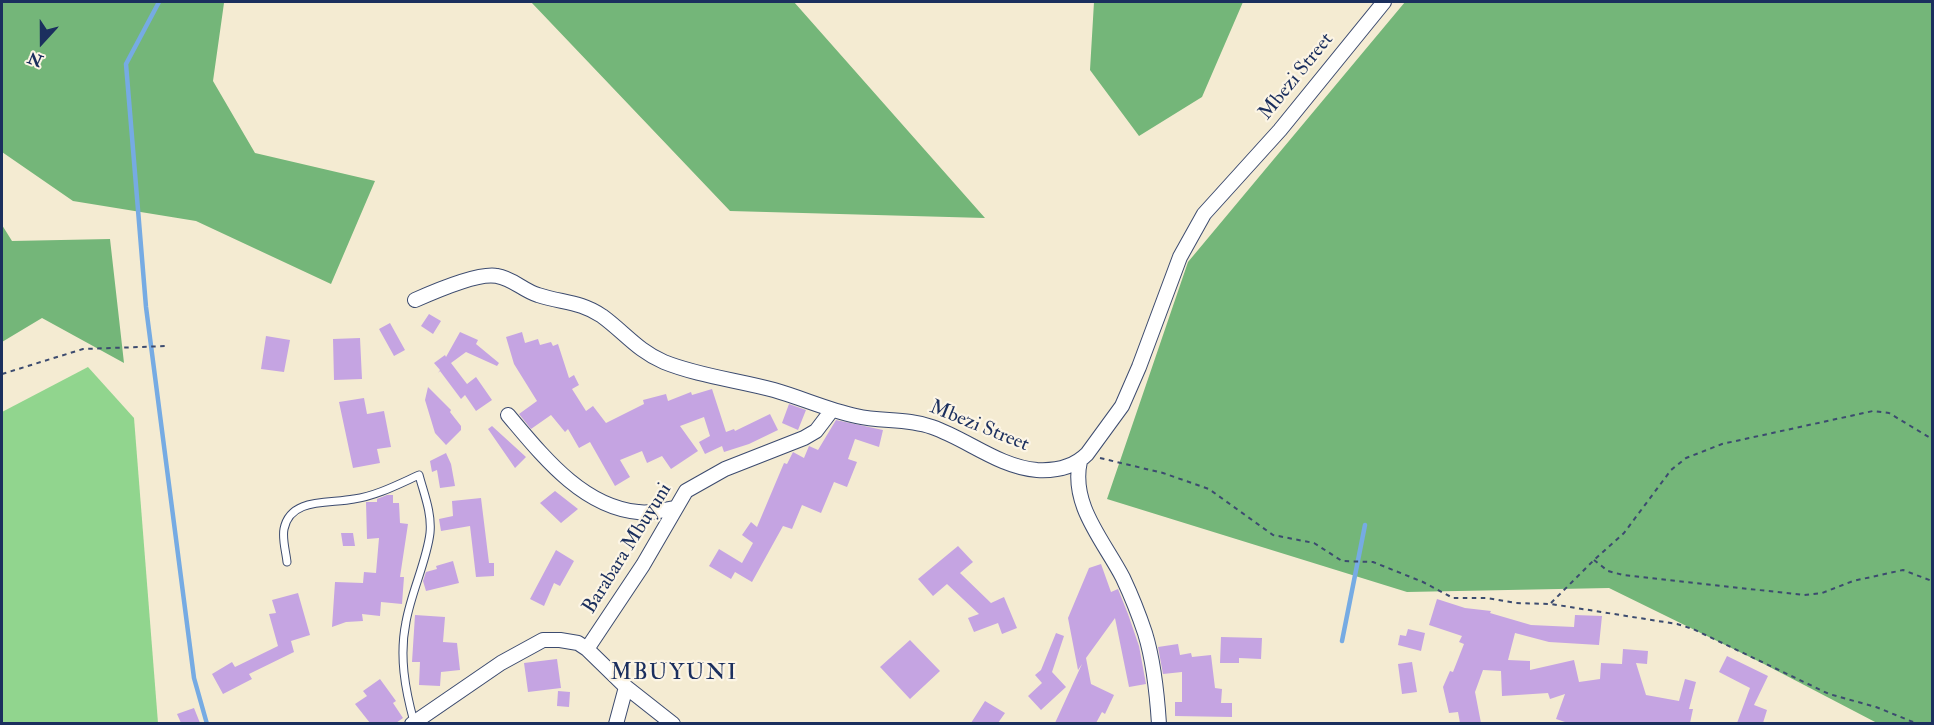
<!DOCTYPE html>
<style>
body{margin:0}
#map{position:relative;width:1934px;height:725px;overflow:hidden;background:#f4ebd2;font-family:"IM FELL Double Pica",serif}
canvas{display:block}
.frame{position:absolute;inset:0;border:3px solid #1b2f5e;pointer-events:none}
.north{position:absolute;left:12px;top:12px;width:60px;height:60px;-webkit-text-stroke:4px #fcf5e5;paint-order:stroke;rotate:201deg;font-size:16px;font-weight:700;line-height:24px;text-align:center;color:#1b2f5e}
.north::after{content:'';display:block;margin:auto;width:21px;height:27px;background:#1b2f5e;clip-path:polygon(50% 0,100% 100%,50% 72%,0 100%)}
</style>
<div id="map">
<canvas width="1934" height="725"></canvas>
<div class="frame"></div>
<div class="north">N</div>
</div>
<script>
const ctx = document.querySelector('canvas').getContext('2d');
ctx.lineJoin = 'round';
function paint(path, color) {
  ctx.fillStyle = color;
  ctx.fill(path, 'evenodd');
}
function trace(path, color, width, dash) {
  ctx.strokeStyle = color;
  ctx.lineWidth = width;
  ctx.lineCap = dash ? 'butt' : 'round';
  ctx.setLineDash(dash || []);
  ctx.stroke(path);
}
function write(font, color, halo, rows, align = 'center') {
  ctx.font = font + ' "IM FELL Double Pica",serif';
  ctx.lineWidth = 4.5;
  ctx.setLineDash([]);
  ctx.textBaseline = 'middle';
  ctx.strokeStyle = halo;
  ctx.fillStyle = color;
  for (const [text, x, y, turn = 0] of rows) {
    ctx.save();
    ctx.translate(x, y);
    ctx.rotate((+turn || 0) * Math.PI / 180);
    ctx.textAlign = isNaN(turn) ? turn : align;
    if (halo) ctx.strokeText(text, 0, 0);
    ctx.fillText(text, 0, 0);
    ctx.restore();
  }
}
paint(new Path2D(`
 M88,367l46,51 24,305h-156v-311z`), '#91d58e');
paint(new Path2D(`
 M2,2h220l2,1 -11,78 42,72 120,28 -44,103 -135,-63 -123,-20 -71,-49z
 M531,2h263l191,216 -255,-7z
 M1094,2h149l-41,95 -63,39 -49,-66z
 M1405,2h527v721h-55l-115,-60 -153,-75 -202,4 -300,-93 81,-237z
 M2,225l10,16 98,-2 14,124 -82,-45 -40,24z`), '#74b679');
trace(new Path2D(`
 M159,2l-33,62 20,243 48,371 13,46
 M1342,641l23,-116`), '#76abe3', 4.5);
paint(new Path2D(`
 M429,314l12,7 -8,13 -12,-8z
 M390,323l15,27 -11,6 -15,-27z
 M460,332l18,8 -2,4 23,19 -2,3 -31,-14 -15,11 16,21 9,-7 16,23 -16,11 -11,-16 -4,4 -21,-28 -2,2 2,-3 -6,-7 11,-8 1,2z
 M522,332l3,11 13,-4 2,6 11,-3 2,4 5,-2 11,34 5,-3 5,10 -7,4 14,22 7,-5 13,17 38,-19 -1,-4 23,-6 2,7 23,-9 1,3 20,-6 14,43 8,-3 1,2 35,-17 8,16 -29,14 -25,8 -2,-6 -17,8 -6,-12 11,-6 -6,-19 -24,9 18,25 -27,18 -9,-13 -15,7 -5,-12 -22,9 10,17 -15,9 -25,-44 -11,6 -11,-19 -3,3 -14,-17 -20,14 -12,-15 18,-13 -23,-37 -8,-27z
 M266,336l24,4 -6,32 -23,-3z
 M360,338l2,41 -28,1 -1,-41z
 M428,387l23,23 -1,2 11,14v4l-15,15 -11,-12 -10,-33z
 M364,398l3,16 17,-3 7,36 -14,2 3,14 -27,5 -14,-66z
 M789,404l17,6 -8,20 -16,-7z
 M836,420l47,10 -4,17 -24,-8 -7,20 9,3 -10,25 -13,-5 -13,31 -19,-8 -10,24 -9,-3 -31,56 -17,-10 -4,7 -22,-13 10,-17 23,14 11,-20 -11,-8 9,-13 6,5 27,-64 3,1 6,-12 11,6 5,-12 9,4z
 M492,426l34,31 -11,11 -27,-39z
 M446,453l5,11 4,22 -15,2 -3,-18 -5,2 -2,-11z
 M555,491l23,18 -17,14 -21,-20z
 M387,495h6v8h6l1,20 8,1 -8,53h4l-2,27 -21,-2 -1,14 -18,-2 1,7 -17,1 -14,5 3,-45 28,1 1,-11 12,1 3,-35 -12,1 -1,-37h11v-3z
 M481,498l8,65h5v13l-18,1 -6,-51 -29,5 -2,-12 14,-3 -1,-15z
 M341,533h12l2,13h-12z
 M958,546l15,16 -13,11 31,30 13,-6 13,31 -15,6 -4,-11 -24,9 -6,-14 11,-4 -32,-30 -14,12 -15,-17z
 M556,550l18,11 -14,25 -6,-3 -10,23 -14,-7z
 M453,561l6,22 -33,8 -3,-10 3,-9 11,-3 -1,-3z
 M1101,564l10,28 7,-3 10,25 11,32 7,38 -17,3 -14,-69 -29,40 5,26 23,11 -9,19 -3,-2 -6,11h-41l27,-59 -4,6 -10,-52 21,-50z
 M298,593l12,42 -19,6 3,11 -45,22 3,5 -29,15 -11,-20 20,-12 3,5 43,-21 -9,-32 7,-1 -4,-13z
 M1437,599l28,9 26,3 -1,2 41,12 43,2 1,-12 27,1 -3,29 -50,-3 -34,-9 -7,27 22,1v9l44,-10 5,22 21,-3 1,-16 21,1 1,-15 25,2 -1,13 -11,-1 10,32 33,6 6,-22 11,3 -7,27h4l-3,14h-122l-12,-4 9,-25 -15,5 -2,-6 -46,3 -1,-25 -18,-1 -8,22 6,31h-21l-2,-11 -9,1 -6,-26 7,-16 3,1 11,-28 -5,-2 3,-6 -33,-11z
 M415,615l30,2 -2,25 14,1 3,27 -19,2 -1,14 -21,-1 1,-23h-8z
 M1408,629l17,4 -4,18 -23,-6 2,-10 6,1z
 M1056,633l8,3 -12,36 14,15 -25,23 -13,-14 14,-13 -7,-8 6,-5z
 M1221,637l41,1 -1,21 -22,-1v5h-19z
 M910,640l30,31 -30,28 -30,-32z
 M1178,644l2,11 11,-2 1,4 19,-2 4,33 7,1 -1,14h11v14l-57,-1v-14h7v-30l-19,2 -5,-27z
 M1727,656l41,20 -14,29 13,5 -4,13h-26l13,-35 -31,-16z
 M557,659l4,29 -33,4 -4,-29z
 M1412,662l5,30 -15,2 -4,-30z
 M380,679l16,22 -3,2 10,15 -7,5h-26l-15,-19 12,-8 -4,-5z
 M558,691l12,1 -1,15 -12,-1z
 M985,701l20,12 -7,10h-27z
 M194,708l6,15h-19l-4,-9z`), '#c5a4e2');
const lane = new Path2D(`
 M287,562c-1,-10 -5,-23 -3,-33 6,-32 46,-25 70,-30 22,-3 45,-15 65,-24 5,19 13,38 11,58 -3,27 -19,60 -24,89 -7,34 -1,67 8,100`);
const street = new Path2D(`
 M415,300c18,-8 64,-28 82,-24 15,2 27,15 41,19 24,8 42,6 64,21 22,16 36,35 62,46 35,14 73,18 110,28 28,8 54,20 82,26 25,6 51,2 76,11 35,12 67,40 105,43 18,1 36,-2 50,-16l35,-48 17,-39 41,-110 24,-43 76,-84 104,-128
 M508,415c34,40 74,92 130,97 12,2 25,-2 37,-4
 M1080,461c-10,44 24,80 43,117 8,17 16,37 22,55 9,29 12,60 14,91
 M587,649l56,-84 43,-74 39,-22 79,-31 12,-7 16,-21
 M412,724l89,-61 42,-23h17l18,3 9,6 39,38 47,37
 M616,724l10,-37`);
trace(lane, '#3c4b6f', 9);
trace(street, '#3c4b6f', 16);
trace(new Path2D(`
 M2,374l81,-25 85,-3
 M1100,458l63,15 46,16 64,46 41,8 28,18 31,1 50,20 30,16h34l29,5 35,1 126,20 16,5 136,65 47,13 42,17
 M1594,560l14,11 15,4 181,20 18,-2 31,-12 50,-11 29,11
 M1551,603l43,-43 30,-27 47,-63 15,-12 36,-14 151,-33 16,2 43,26`), '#3c4b6f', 2, [4.5, 4.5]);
trace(lane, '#fff', 7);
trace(street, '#fff', 14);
write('20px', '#1b2f5e', '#fcf5e5', [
 ["Mbezi Street",1297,77,-51],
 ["Mbezi Street",979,427,22],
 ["Barabara Mbuyuni",628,549,-58]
]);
ctx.letterSpacing = '1.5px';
write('22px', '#1b2f5e', '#fcf5e5', [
 ["MBUYUNI",674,674]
]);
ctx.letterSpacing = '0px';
</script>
